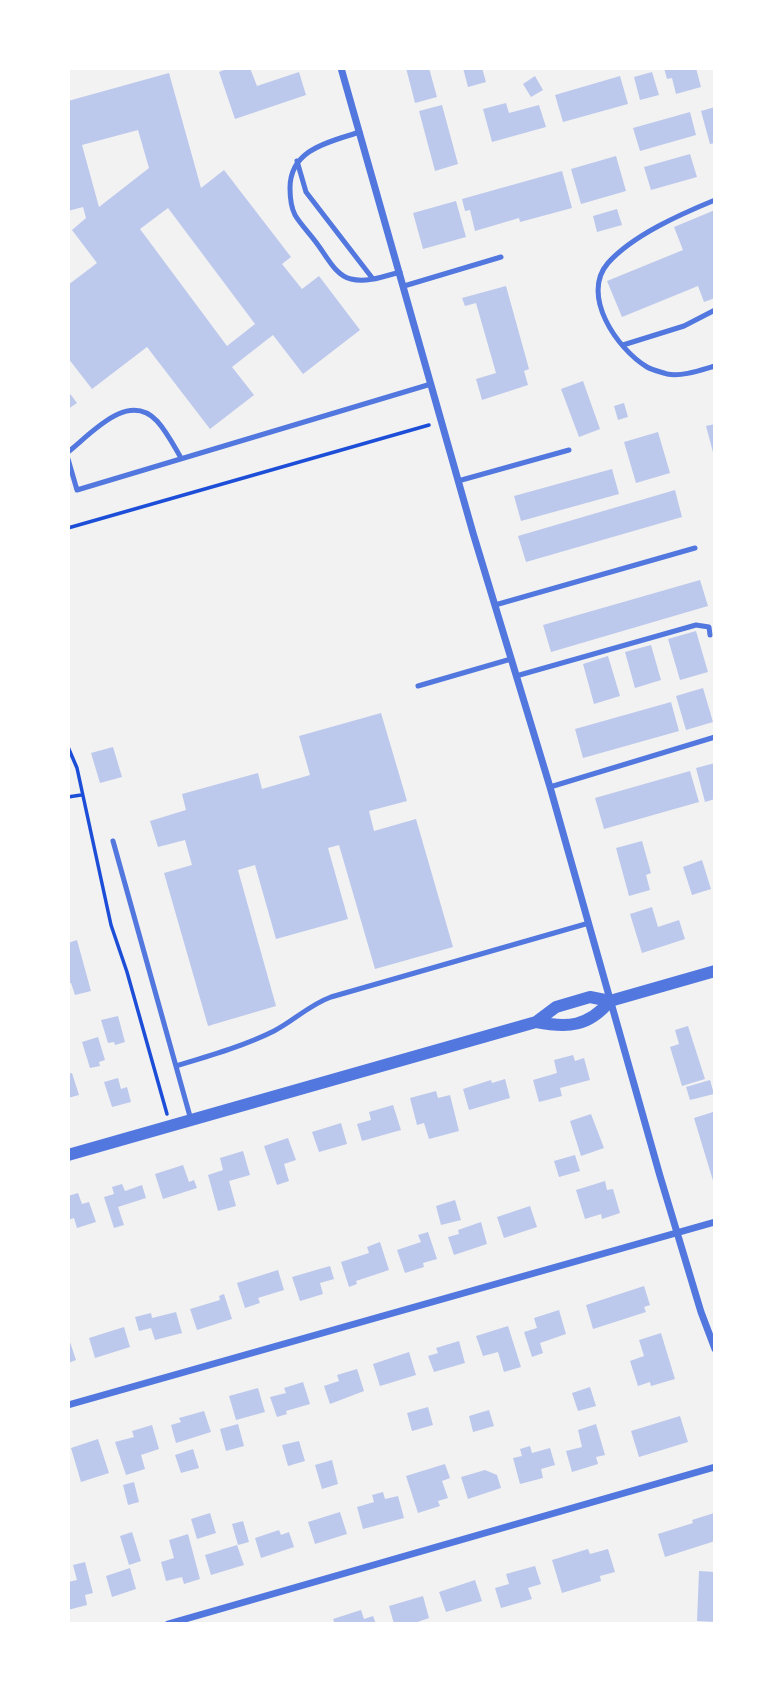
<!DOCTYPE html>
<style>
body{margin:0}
#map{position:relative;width:783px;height:1692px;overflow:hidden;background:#f2f2f2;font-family:Ubuntu,sans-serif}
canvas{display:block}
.frame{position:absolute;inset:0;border:70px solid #fff;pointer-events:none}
</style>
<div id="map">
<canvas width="783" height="1692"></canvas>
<div class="frame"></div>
</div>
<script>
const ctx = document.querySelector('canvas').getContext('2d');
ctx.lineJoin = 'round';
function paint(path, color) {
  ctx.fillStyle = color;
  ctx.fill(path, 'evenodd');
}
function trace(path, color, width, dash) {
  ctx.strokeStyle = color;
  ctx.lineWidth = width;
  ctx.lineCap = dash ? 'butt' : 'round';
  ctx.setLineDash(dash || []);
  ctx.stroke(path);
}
paint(new Path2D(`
 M229,68h21l7,18 42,-14 7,23 -71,24 -16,-47z
 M406,68h23l8,29 -22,6z
 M463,68h19l4,14 -18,5z
 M664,68h32l5,19 -25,7 -4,-16 -5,1z
 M652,72l7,23 -19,5 -6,-23z
 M169,73l32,115 23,-18 67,87 -9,7 20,25 17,-13 41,54 -57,44 -30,-39 -41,32 22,28 -44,34 -63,-82 -55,42 -24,-31v-73l29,-22 -25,-33 14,-12 -3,-11 -15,4v-110zM138,130l11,38 -50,39 -17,-62zM168,208l87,116 -28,22 -87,-117z
 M535,76l8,14 -12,7 -8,-13z
 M620,76l8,28 -65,18 -8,-27z
 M506,103l3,10 30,-8 7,22 -54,15 -9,-33z
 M442,105l16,59 -23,7 -16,-60z
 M715,107v36l-5,1 -9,-33z
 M690,112l6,23 -56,16 -7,-23z
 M690,154l7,23 -46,13 -7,-23z
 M616,156l10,35 -45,13 -10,-35z
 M562,171l10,37 -52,14 -1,-4 -44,13 -5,-21 -5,1 -3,-12z
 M456,201l10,36 -43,12 -10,-36z
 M617,209l5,16 -25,7 -4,-16z
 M715,210v88l-11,4 -6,-16 -76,31 -15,-36 76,-31 -9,-23z
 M506,286l23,83 -5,2 4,14 -46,15 -6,-21 20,-6 -20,-70 -11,3 -3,-8z
 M583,381l17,48 -21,8 -18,-48z
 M68,391l9,12 -9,6z
 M624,403l4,14 -10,3 -4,-14z
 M715,424v31l-1,1 -8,-30z
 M658,432l12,41 -34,10 -12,-41z
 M612,469l7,25 -98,27 -7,-25z
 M675,490l7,27 -156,45 -8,-26z
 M700,580l8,26 -157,46 -8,-27z
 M696,631l12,41 -28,8 -12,-41z
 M651,645l10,35 -26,8 -10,-36z
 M608,656l12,40 -26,8 -11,-40z
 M703,688l10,34 -27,8 -10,-34z
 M671,702l8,29 -96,27 -8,-29z
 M381,713l26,88 -38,10 5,20 42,-12 37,128 -78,22 -36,-124 -11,3 20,71 -72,20 -21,-74 -17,5 38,136 -68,20 -44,-153 28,-8 -7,-25 -27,7 -8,-26 36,-11 -4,-16 76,-21 4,16 48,-14 -11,-39z
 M113,747l9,30 -22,6 -9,-30z
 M715,763v36l-10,3 -9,-34z
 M690,771l9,31 -95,27 -9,-31z
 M642,841l9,32 -5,2 4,15 -21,6 -13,-48z
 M702,860l9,29 -19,6 -9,-28z
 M652,907l6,20 21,-7 6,19 -43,14 -12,-39z
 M77,940l14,51 -16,4 -4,-12h-3v-40z
 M118,1016l7,26 -10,3 -1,-3 -6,1 -7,-23z
 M688,1026l17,53 -23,7 -12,-39 9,-3 -4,-14z
 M98,1037l7,23 -6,2 1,4 -10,2 -8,-26z
 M573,1055l2,6 9,-3 6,22 -30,8 2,8 -23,6 -6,-22 24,-7 -3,-13z
 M72,1073l7,22 -11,3v-24z
 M118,1078l3,11 6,-2 4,15 -19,5 -8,-25z
 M505,1079l5,19 -41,12 -6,-21 28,-9 1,3z
 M710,1080l4,14 -24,6 -4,-13z
 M436,1091l2,7 12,-3 9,36 -30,8 -5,-16 -7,2 -7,-27z
 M393,1105l8,25 -39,11 -5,-17 14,-4 -2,-8z
 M713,1112l2,5 -1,67 -20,-66z
 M591,1114l13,34 -23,8 -11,-35z
 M341,1123l6,21 -28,8 -7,-20z
 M288,1138l8,22 -12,4 5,17 -12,4 -13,-39z
 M243,1151l7,24 -21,6 7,25 -18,5 -10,-36 15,-5 -3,-12z
 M575,1155l5,16 -21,6 -5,-16z
 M183,1165l6,17 5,-2 3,8 -34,11 -8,-25z
 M605,1181l2,9 6,-1 7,24 -18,6 -1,-5 -16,5 -9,-29z
 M122,1184l3,7 17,-6 4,13 -28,9 6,18 -10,3 -10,-31 10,-3 -2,-7z
 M78,1193l4,11 7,-2 7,20 -19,6 -3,-10 -6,2v-24z
 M455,1200l6,20 -20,5 -5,-19z
 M530,1206l7,21 -33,11 -7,-21z
 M481,1222l6,22 -33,11 -6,-18 11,-3 -1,-4z
 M428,1232l9,27 -14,4 1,4 -19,6 -8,-23 24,-8 -3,-7z
 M380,1242l9,28 -33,11 1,3 -8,3 -8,-25 28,-9 -2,-6z
 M330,1266l4,13 -14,4 3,11 -23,7 -8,-24z
 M278,1270l6,20 -26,8 2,5 -15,5 -8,-25z
 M644,1286l6,19 -6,2 2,5 -53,17 -7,-24z
 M224,1294l8,25 -35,11 -7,-21 30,-9 -1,-4z
 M559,1310l7,24 -26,9 3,10 -11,4 -8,-25 13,-4 -3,-10z
 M176,1312l6,21 -27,7 -4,-12 -12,3 -4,-14 16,-4 1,5z
 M508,1326l13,41 -17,5 -6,-20 -15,4 -7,-20z
 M124,1327l6,20 -35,11 -6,-20z
 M661,1333l14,46 -24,7 -1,-4 -12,4 -8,-25 14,-5 -5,-16z
 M68,1336l8,24 -8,3z
 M459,1341l6,22 -31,9 -6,-16 10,-3 -2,-5z
 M409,1352l7,23 -36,11 -7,-22z
 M357,1369l7,22 -34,13 -6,-18 15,-5 -2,-6z
 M303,1382l7,22 -24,7 1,3 -10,3 -7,-20 16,-4 -2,-5z
 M590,1387l6,19 -18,5 -6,-18z
 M258,1388l7,24 -29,8 -7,-24z
 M428,1407l5,18 -21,6 -5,-18z
 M489,1410l5,16 -21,6 -4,-16z
 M204,1411l7,21 -35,11 -5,-18 10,-3 -2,-4z
 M680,1416l8,26 -49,15 -8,-26z
 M238,1424l6,22 -18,5 -6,-22z
 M596,1424l9,31 -9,2 2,7 -26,8 -6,-21 16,-4 -4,-17z
 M152,1425l7,24 -18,6 4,14 -19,6 -11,-33 19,-5 -2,-6z
 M98,1439l11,34 -28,9 -10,-34z
 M299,1441l6,20 -17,5 -6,-21z
 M530,1446l2,7 18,-5 5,17 -14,4 2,9 -23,6 -7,-26 9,-2 -2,-7z
 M193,1449l6,19 -18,5 -6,-18z
 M332,1460l6,24 -16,5 -7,-24z
 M445,1464l5,14 -8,3 6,17 -10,3 2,5 -22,7 -12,-37z
 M485,1470l12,5 4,13 -33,11 -7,-22z
 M134,1482l5,20 -11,3 -5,-20z
 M383,1492l2,7 13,-3 6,22 -41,11 -6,-22 17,-5 -2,-7z
 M340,1512l7,22 -32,10 -7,-22z
 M210,1513l6,20 -19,6 -6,-20z
 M714,1513l1,28 -50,16 -7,-23 35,-11 -1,-3z
 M243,1521l6,21 -11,3 -6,-21z
 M279,1530l2,5 8,-3 5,15 -33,11 -6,-20z
 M132,1532l9,29 -12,4 -9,-29z
 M188,1534l12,45 -16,5 -2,-7 -16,4 -5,-19 13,-4 -5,-18z
 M237,1545l7,20 -33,10 -6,-20z
 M588,1549l2,5 18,-5 7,23 -15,4 1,5 -39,12 -10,-33z
 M85,1562l8,31 -8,2 2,10 -19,5v-28l9,-2 -4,-15z
 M535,1566l6,18 -13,4 4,11 -31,9 -6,-20 14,-4 -3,-10z
 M130,1568l6,21 -24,8 -6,-21z
 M699,1571l16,1v50l-18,-1z
 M475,1580l7,21 -36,11 -7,-20z
 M423,1596l6,22 -17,6h-18l-5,-18z
 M361,1610l3,9 9,-3 3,8h-41l-2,-5z`), '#bdc9ec');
trace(new Path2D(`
 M68,528l361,-103
 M68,747l9,21 34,157 16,47 40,142
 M68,797l13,-2`), '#1d4ed8', 3.5);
trace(new Path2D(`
 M360,132c-31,10 -70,17 -70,56 0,8 1,19 5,27 6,10 16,20 23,30 9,12 18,31 33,34 16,4 34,-3 49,-7
 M297,161l9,31 67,87
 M715,200c-34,14 -82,35 -107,63 -28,32 9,86 39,104 5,3 14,5 20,7 15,3 34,-4 48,-8
 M404,286l97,-29
 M623,345l61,-19 31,-16
 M68,452c23,-18 60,-62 89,-31 10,11 17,25 24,37
 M68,459l9,31 354,-106
 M458,481l111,-31
 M495,605l200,-57
 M516,676l180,-51 13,2 1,8
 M418,686l93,-27
 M550,787l165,-50
 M113,841l78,279
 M176,1066c33,-10 68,-20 98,-35 21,-11 35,-26 57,-34l258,-74`), '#5277de', 5);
trace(new Path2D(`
 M341,68l132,465 77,254 110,389 41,136 14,37
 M68,1405l647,-183
 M168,1624l547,-157`), '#5277de', 7);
trace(new Path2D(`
 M536,1022c32,6 52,5 74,-21
 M68,1155l468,-133 20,-15 34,-10 20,4 105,-30`), '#5277de', 12);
</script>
